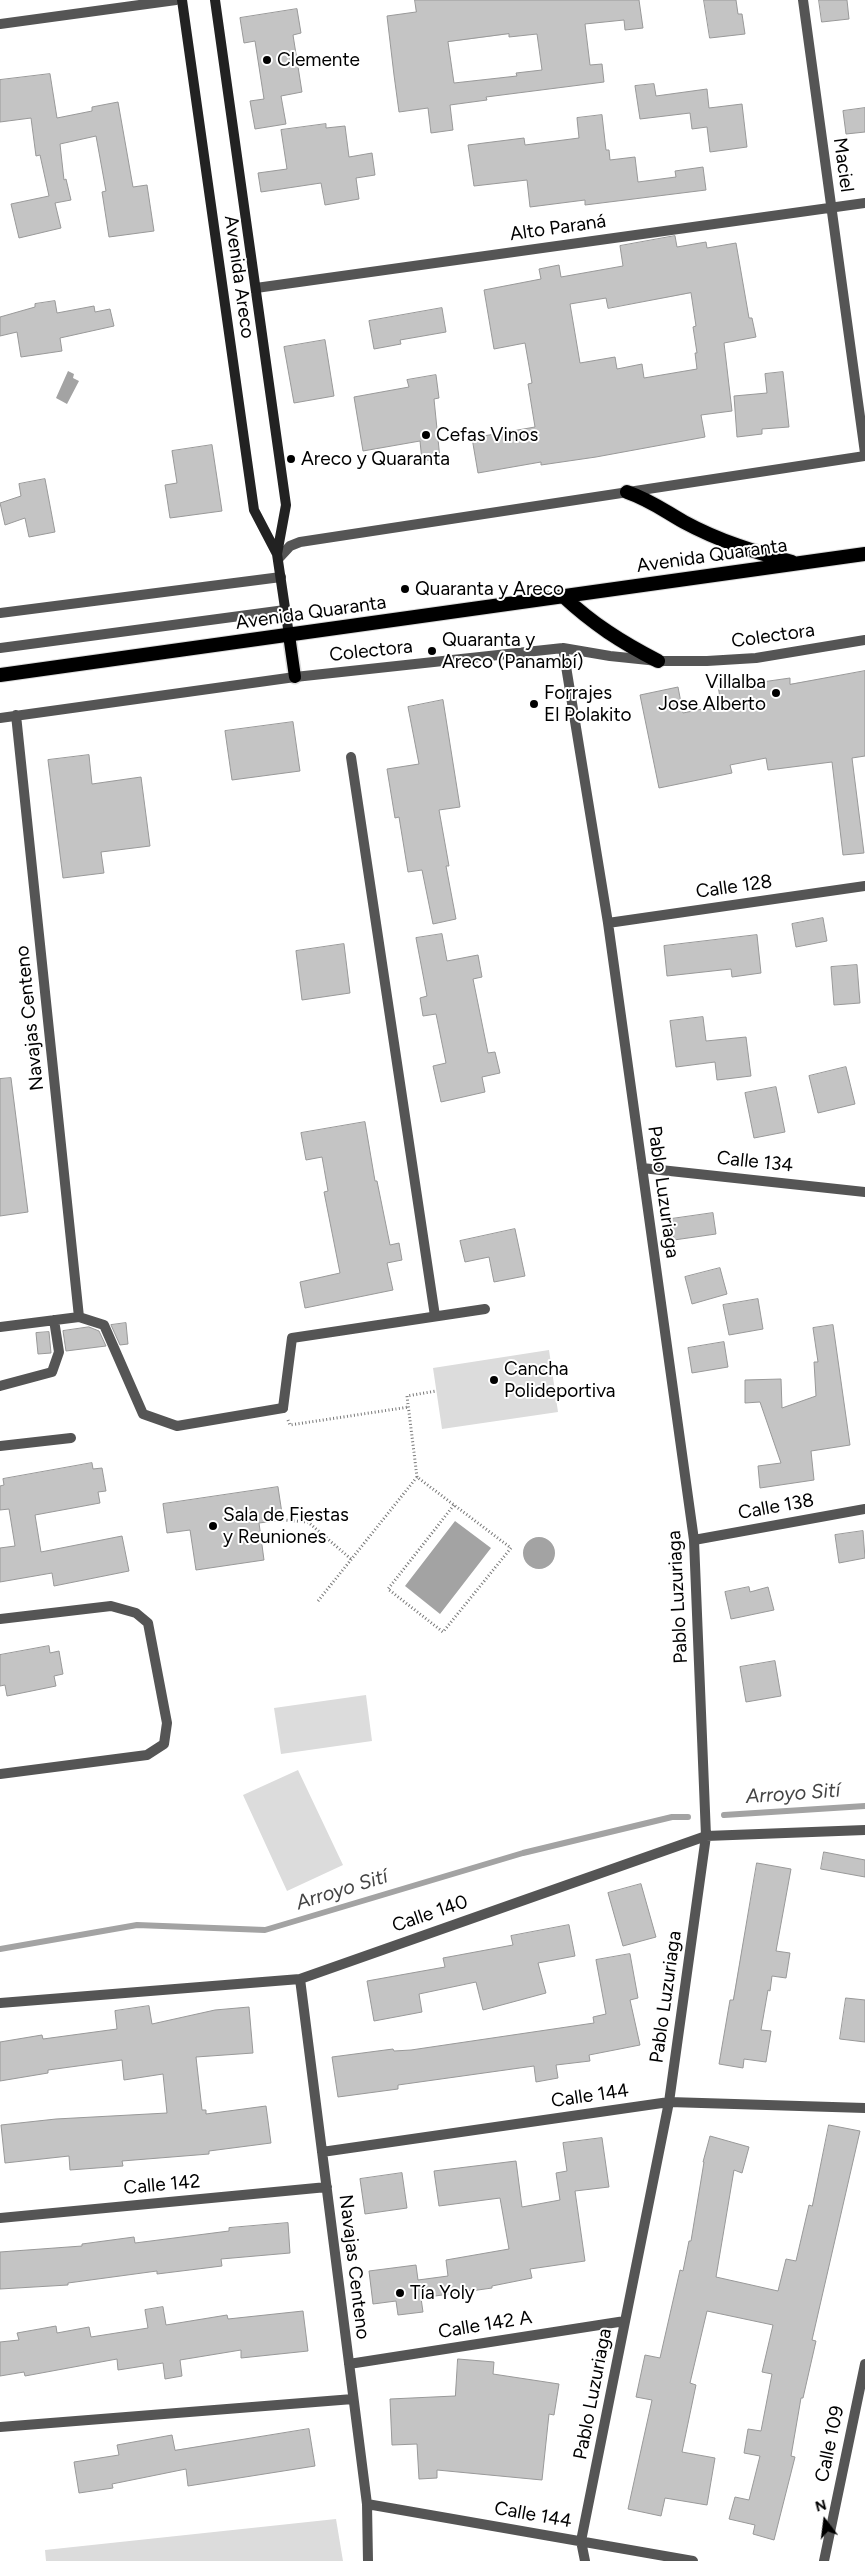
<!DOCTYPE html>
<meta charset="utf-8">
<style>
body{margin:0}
#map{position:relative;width:865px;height:2561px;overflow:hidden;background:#fff;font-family:Figtree,sans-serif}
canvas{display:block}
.north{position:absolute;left:800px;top:2496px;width:50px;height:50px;-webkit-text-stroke:4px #fff;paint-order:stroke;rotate:345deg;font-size:14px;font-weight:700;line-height:20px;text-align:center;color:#000}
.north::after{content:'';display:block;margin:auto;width:18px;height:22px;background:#000;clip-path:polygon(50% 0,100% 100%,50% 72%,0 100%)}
</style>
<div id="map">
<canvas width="865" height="2561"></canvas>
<div class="north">N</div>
</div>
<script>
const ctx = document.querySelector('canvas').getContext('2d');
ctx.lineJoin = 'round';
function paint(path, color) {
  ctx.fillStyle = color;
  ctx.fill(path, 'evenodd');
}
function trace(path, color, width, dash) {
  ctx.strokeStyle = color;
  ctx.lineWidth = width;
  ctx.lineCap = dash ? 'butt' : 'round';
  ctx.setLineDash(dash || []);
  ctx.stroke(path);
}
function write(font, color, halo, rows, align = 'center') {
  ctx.font = font + ' Figtree,sans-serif';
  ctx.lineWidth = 4;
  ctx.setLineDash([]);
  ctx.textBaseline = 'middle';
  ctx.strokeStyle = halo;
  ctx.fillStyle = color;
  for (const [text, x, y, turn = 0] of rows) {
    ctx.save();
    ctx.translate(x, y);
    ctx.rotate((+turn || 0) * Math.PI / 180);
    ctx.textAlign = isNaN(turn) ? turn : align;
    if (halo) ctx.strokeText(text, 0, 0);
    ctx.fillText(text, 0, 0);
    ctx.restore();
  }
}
paint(new Path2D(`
 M549,1350l9,62 -116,17 -9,-61z
 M366,1695l6,46 -91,13 -7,-46z
 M298,1770l45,95 -56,26 -44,-96z
 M336,2519l7,42h-297l-1,-11z`), '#dcdcdc');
paint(new Path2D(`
 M68,371l6,3 -1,4 6,3 -12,23 -11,-6z
 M455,1521l36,27 -51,66 -35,-28z
 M523 1553a16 16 0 1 1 32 0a16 16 0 1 1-32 0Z`), '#a3a3a3');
trace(new Path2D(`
 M724,1815l141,-9
 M0,1949l137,-24 128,5 258,-77 149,-36h16`), '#a3a3a3', 6);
const building = new Path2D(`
 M415,0h224l4,28 -18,2 -1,-10 -39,4 5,41 12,-1 2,18 -118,15 1,3 -37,5 3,25 -22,3 -3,-25 -29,4 -5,-37 -7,-59 29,-4zM509,34v3l28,-3 5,36 -26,3 1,3 -63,7 -6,-41z
 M704,0h32l2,14h4l3,20 -35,4z
 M819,0h28l2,19 -27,3z
 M297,9l4,24 -8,2 9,57 -21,4 5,28 -31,5 -5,-28 14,-2 -9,-58 -11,2 -4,-25z
 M50,74l7,44 35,-7v-4l26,-5 15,85 14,-2 7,46 -45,6 -7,-45 4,-1 -10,-55 -36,8 4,36 2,-1 5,21 -16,3 6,25 -42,10 -8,-34 38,-8 -9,-41 -4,1 -5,-38 -31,4v-42z
 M654,84l2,12 51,-7 2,19 33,-4 5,43 -37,5 -3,-25 -15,2 -2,-16 -50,6 -5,-33z
 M865,108v24l-19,2 -3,-23z
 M602,115l4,35h3l1,10 25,-3 3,25 38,-5 -1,-6 28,-4 3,23 -121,15v-5l-55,7 -3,-27 -53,6 -6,-41 56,-7 1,7 54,-7 -2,-20z
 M326,124v4l19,-2 4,31 23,-4 3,22 -19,3 3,21 -34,6 -4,-22 -60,9 -3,-19 29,-4 -6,-39z
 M675,236l2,11 29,-5 1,6 29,-5 13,75h3l4,19 -32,6 8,68 -31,4 4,22 -109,20 -55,8v-3l-63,11 -6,-35 63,-11 -7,-43 4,-1 -7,-40 -31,6 -10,-59 57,-11 -2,-10 20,-4 2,12 62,-11 -3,-20zM691,293l5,33 -3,1 4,26h-2l2,16 -53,9 -2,-14 -25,5 -2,-12 -35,6 -10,-59 36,-6 2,10z
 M55,301l2,12 37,-7 1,6 15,-3 4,17 -54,12 2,13 -41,6 -4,-25 -17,4v-19l35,-10v-3z
 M442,308l4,24 -46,8 1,4 -27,5 -5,-28z
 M325,340l9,56 -40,7 -10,-56z
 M783,372l6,55 -27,2v5l-25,3 -3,-41 33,-3 -2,-19z
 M436,375l3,23 -5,1 6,60 -18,2 -2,-20 -57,10 -9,-54 55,-10 -2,-7z
 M212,445l10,66 -52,7 -5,-33 12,-2 -5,-32z
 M45,479l10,53 -26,5 -4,-19 -20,7 -5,-22 21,-7 -2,-12z
 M865,671v85l-13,2 12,95 -21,2 -11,-93 -64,8 -2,-12 -36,7 2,8 -73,15 -19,-93 38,-8 5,26 38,-8 -3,-20 29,-6 1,5 42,-6v6z
 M443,700l17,107 -21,3 10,56h-3l10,53 -23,5 -11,-54 -14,2 -9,-55 -4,1 -8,-49 32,-5 -11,-57z
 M293,722l7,49 -68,9 -7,-49z
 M89,755l3,29 49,-7 9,69 -49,6 3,21 -41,5 -15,-118z
 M823,918l4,23 -31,6 -4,-23z
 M442,934l5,27 31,-6 4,22 -9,2 15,74 7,-1 5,21 -18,4 3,15 -44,10 -8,-36 13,-3 -10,-49 -13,2 -3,-18 7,-2 -11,-58z
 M757,935l4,38 -29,4 -1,-8 -64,7 -3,-30z
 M344,944l6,49 -48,7 -6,-49z
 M857,965l3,38 -26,2 -3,-38z
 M703,1017l3,24 40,-4 5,39 -34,4 -2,-18 -39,5 -6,-46z
 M846,1067l9,37 -37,9 -9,-37z
 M11,1078l17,134 -28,4v-137z
 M776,1087l9,45 -31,6 -9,-45z
 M365,1122l10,59h2l13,64 9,-2 3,17 -15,3 6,27 -88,18 -5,-26 40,-9 -16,-81 4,-1 -6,-34 -16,3 -5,-27z
 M713,1213l3,21 -42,6 -3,-21z
 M515,1229l10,47 -31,6 -5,-25 -24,5 -5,-21z
 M720,1268l7,26 -35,10 -7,-27z
 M758,1299l5,30 -34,6 -6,-30z
 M126,1323l2,21 -8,1 -9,-20z
 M833,1325l17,120 -39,6 3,29 -54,8 -2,-22 23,-3 -21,-61 -15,1v-23l36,-1 1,29 34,-12 -2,-34h4l-5,-34z
 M89,1327l10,4 7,15 -40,5 -3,-20z
 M49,1332l2,21 -13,1 -2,-21z
 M724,1342l4,25 -36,6 -4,-25z
 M92,1463l1,6 9,-1 4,23 -8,1 2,11 -65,12 6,37 81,-16 7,35 -75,15 -2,-13 -52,9v-34l15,-2 -6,-37 -9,1v-24l4,-1 -1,-6z
 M278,1487l5,33 -24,3 5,37 -68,10 -6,-40 -23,3 -4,-29z
 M863,1531l2,27 -26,5 -4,-28z
 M749,1587l1,5 18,-5 6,23 -43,9 -6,-27z
 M49,1646l1,7 9,-2 4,23 -9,2 2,10 -49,10 -2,-11 -5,1v-31z
 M775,1661l6,35 -35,6 -6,-35z
 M824,1852l41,8v17l-44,-8z
 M757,1863l34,6 -15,82 14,2 -4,25 -14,-2 -2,15 -2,-1 -7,40 10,1 -5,31 -22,-3 -1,9 -24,-4 11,-64h3z
 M641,1884l15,53 -33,9 -15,-53z
 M569,1925l6,31 -37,7 8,30 -63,17 -7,-28 -57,12 3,18 -48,9 -7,-40 78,-14 -2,-9 70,-13 -2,-9z
 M630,1954l8,44 -8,2 10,45 -51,10 1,6 -34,4 2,13 -22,4 -2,-16 -136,19v4l-60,8 -6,-40 61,-8 1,2 17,-1 183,-27 -1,-6 13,-3 -10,-54z
 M846,1998l19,2v42l-25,-3z
 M149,2006l3,18 63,-14 34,-3 4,46 -57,4 6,53h4v4l60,-8 5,37 -62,8v3l-87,7 1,5 -53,4 -1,-14 -64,7 -4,-38 55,-6 111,-6 -4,-39 -39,6 -2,-20 -74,10v3l-48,8v-39l42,-7 1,4 74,-10 -2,-18z
 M829,2125l31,6 -48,209 4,1 -13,57h-2l-10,58 4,1 -21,83 -21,-6 2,-9 -26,-6 6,-22 14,3 11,-44 -16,-3 4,-24 13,2 11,-57 -10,-2 11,-47 -66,-14 -17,72 6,2 -14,67 33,6 -8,47 -42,-7 -4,18 -33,-7 24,-109 -16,-3 9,-42 15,3 20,-88 3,1 6,-30h2l13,-79h-1l7,-26 39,11 -7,26 -8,-3 -18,107 62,14 8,-32 10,2 13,-56 3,1z
 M602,2138l7,49 -34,4 10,70 -55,8 2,9 -40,8v2l-71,10 2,14 -25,3 -2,-14 -23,3 -4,-33 47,-6 2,15 30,-4 -2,-16 63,-11 -9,-51 -61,8 -5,-35 82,-10 6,46 38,-7 -4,-27 11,-2 -4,-28z
 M402,2173l5,35 -42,6 -5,-35z
 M288,2223l2,30 -69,6 1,7 -65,8v-3l-89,12v2l-68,4v-37l82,-6v-2l52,-7 1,6 94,-12v-3z
 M163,2307l3,18 61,-10 1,4 75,-8 5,40 -67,7v-8l-61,10 2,16 -17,3 -2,-16 -45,7 -1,-11 -92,17 -1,-4 -24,4v-34l19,-2 -2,-7 39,-7 1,7 32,-6 2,10 57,-9 -3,-18z
 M458,2359l36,3 -1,12 66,10 -5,31 -5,-1 -7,66 -105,-10v8l-18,1 -2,-35 -25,1 -2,-46 65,-3z
 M309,2429l6,37 -127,20 -2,-17 -74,15 1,4 -34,5 -5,-31 45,-7 -2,-10 55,-10 3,15z`);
paint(building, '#c4c4c4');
trace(building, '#999', 1);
const primary = new Path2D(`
 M289,635l6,42`);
const trunk = new Path2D(`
 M627,492c23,8 36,18 57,30 35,19 71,30 108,40
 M563,596c30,28 58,46 95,65
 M0,675l865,-121`);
trace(primary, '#dbdbdb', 15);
trace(trunk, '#dbdbdb', 16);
trace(new Path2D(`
 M288,1420l2,5 119,-18
 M417,1477l-10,-81 29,-5
 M283,1520l25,2 43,37
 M318,1601l99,-124 94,71 -68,84 -55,-43 66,-84`), '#777', 3, [1, 2.5]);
trace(new Path2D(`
 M351,757l84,559
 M283,1408l9,-70 193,-29`), '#555', 10);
trace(new Path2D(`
 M803,0l62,453
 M0,24l176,-24
 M256,288l609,-85
 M278,559l12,-13 10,-4 565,-86
 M0,613l281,-36
 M0,648l285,-38
 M563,648l45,275 86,617 12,296 -37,266 -88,439 4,20
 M16,715l63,602
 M0,718l295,-41 268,-29 47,8 48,5h49l49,-3 109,-18
 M608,923l257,-37
 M642,1168l223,24
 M0,1327l79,-10 25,8 39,89 34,12 106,-18
 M0,1386l52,-14 7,-20 -5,-32
 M0,1446l71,-8
 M694,1540l171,-31
 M0,1619l111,-13 25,7 12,10 19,100 -3,21 -17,11 -147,19
 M300,1979l67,525 1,57
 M0,2003l300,-24 406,-143 159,-6
 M322,2152l347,-50 196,6
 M0,2218l327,-31
 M349,2364l276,-43
 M0,2427l353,-28
 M367,2504l326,57
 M824,2561l41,-197`), '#555', 10);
trace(new Path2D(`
 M182,0l72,510 23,44
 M215,0l71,505 -9,49 12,81`), '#222', 10);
trace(primary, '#000', 12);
trace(trunk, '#000', 14);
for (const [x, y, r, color] of [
 [267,60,5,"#000"],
 [426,435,5,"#000"],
 [291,459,5,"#000"],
 [405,589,5,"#000"],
 [432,651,5,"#000"],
 [776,693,5,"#000"],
 [534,704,5,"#000"],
 [494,1380,5,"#000"],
 [213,1526,5,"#000"],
 [400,2293,5,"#000"]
]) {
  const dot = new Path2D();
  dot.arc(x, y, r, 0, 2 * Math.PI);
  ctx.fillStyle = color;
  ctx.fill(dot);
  trace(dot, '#fff', 2);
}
write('19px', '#000', '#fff', [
 ["Clemente",277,60],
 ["Cefas Vinos",436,435],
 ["Areco y Quaranta",301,459],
 ["Quaranta y Areco",415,589],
 ["Quaranta y",442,640],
 ["Areco (Panambí)",442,662],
 ["Villalba",766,682,"right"],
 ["Jose Alberto",766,704,"right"],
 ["Forrajes",544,693],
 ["El Polakito",544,715],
 ["Cancha",504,1369],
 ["Polideportiva",504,1391],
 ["Sala de Fiestas",223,1515],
 ["y Reuniones",223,1537],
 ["Tía Yoly",410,2293]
], 'left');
write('19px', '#000', '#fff', [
 ["Maciel",843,165,82],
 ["Alto Paraná",558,228,-8],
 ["Avenida Areco",239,277,82],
 ["Avenida Quaranta",712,556,-8],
 ["Avenida Quaranta",311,613,-8],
 ["Colectora",773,636,-8],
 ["Colectora",371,651,-6],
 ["Calle 128",734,887,-8],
 ["Navajas Centeno",30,1018,-96],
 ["Calle 134",755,1162,6],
 ["Pablo Luzuriaga",663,1192,82],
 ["Calle 138",776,1507,-10],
 ["Pablo Luzuriaga",678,1597,-93],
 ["Calle 140",430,1914,-19],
 ["Pablo Luzuriaga",666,1997,-82],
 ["Calle 144",590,2096,-8],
 ["Calle 142",162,2185,-5],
 ["Navajas Centeno",354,2267,83],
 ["Calle 142 A",485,2325,-9],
 ["Pablo Luzuriaga",593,2394,-79],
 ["Calle 109",830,2444,-78],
 ["Calle 144",533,2515,10]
]);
write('italic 20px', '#444', '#fff', [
 ["Arroyo Sití",793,1794,-4],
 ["Arroyo Sití",342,1890,-17]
]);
</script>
